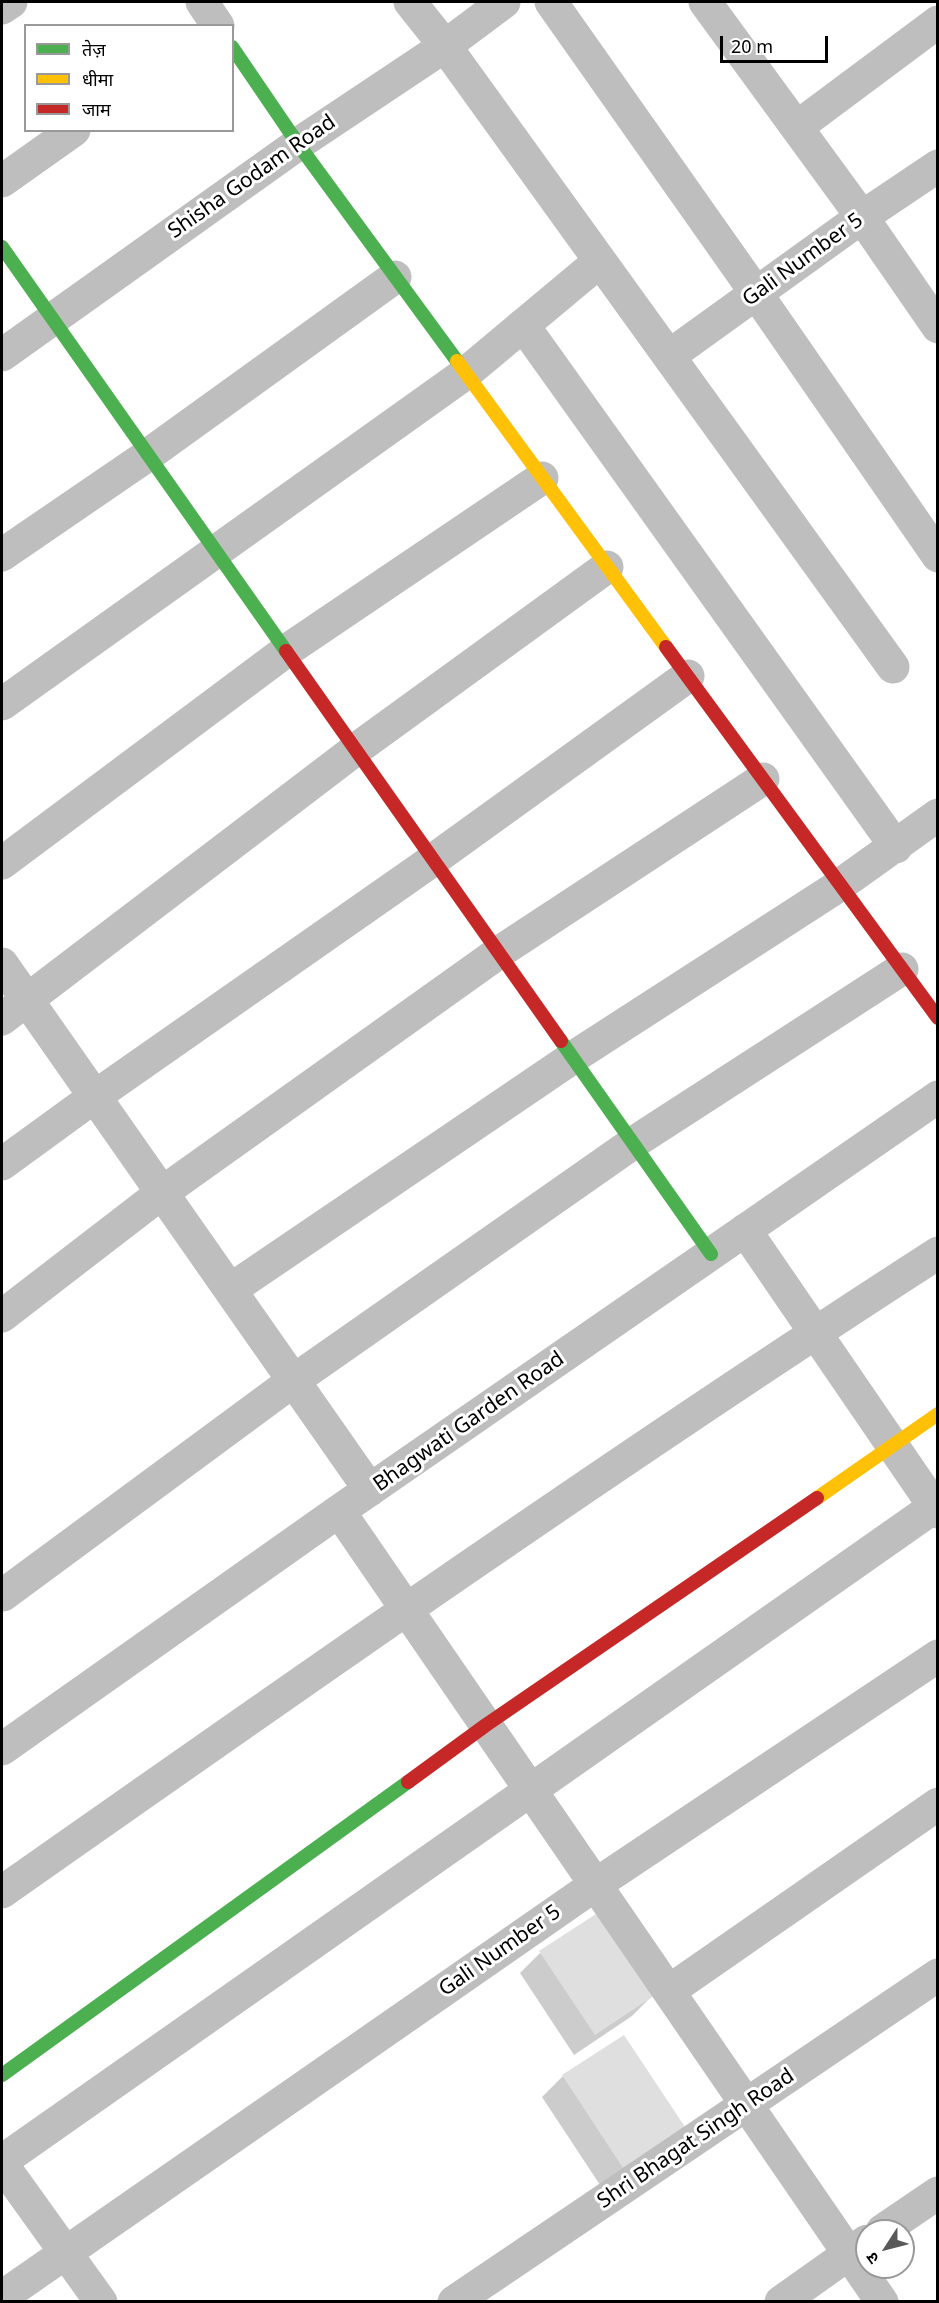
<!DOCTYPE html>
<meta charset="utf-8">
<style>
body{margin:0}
#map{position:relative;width:939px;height:2303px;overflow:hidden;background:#fff;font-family:"Noto Sans","Noto Sans Devanagari",sans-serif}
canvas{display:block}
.frame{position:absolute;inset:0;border:3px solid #000;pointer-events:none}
.legend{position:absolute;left:24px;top:24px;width:210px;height:108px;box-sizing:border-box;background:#fff;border:2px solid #999;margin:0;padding:8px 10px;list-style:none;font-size:18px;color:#000}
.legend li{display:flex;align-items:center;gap:12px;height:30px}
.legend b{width:30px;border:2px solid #999}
.north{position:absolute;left:855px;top:2219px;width:60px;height:60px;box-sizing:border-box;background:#fff;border:2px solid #999;border-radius:50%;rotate:234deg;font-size:16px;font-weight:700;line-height:24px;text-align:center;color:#000}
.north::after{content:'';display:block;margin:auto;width:21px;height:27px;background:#595959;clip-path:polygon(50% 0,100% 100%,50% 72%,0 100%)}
.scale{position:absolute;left:720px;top:36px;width:108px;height:27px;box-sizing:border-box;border:3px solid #000;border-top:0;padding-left:8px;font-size:18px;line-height:21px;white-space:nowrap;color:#000;-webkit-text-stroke:4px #fff;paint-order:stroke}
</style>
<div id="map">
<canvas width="939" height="2303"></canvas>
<div class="frame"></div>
<ul class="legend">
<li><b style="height:8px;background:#4caf50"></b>तेज़</li>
<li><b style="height:8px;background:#ffc107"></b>धीमा</li>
<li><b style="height:8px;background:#c62828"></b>जाम</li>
</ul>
<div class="north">उ</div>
<div class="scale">20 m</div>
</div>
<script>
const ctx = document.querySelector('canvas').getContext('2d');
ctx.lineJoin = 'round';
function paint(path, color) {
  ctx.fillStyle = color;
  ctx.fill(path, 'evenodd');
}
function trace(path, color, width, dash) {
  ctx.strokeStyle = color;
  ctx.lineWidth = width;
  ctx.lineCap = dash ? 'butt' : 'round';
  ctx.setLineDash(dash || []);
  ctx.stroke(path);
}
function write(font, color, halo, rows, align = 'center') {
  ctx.font = font + ' "Noto Sans",sans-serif';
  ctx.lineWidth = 6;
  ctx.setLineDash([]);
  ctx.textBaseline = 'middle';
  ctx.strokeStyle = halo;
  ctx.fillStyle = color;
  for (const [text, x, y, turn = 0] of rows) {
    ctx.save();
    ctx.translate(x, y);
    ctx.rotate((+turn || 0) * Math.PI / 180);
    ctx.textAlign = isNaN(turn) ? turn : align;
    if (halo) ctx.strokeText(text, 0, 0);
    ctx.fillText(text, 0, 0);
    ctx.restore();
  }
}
paint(new Path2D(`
 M540,1953l113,42 -21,21 -58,39 -54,-82z
 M563,2076l120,51 -81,61 -60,-91z`), '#0003');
paint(new Path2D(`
 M599,1912l56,83 -60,40 -56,-84z
 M624,2035l61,92 -62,41 -61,-93z`), '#dfdfdf');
trace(new Path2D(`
 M202,2l16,24
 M410,2l35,44 448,621
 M551,2l205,291 182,263
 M705,2l157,215 76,110
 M2,8l9,-6
 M797,127l141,-105
 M2,181l72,-51
 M523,325l373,522
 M2,355l296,-211 147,-98 59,-44
 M669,356l193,-139 76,-51
 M2,555l146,-100 247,-178
 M2,704l464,-331 134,-112
 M2,863l284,-212 256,-173
 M2,964l368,526
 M2,1019l353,-269 252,-183
 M2,1164l92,-67 339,-237 255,-184
 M745,1230l193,282
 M230,1290l342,-232 268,-173 98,-70
 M2,1316l161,-124 335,-239 265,-174
 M339,1511l543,791
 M3,1595l290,-214 340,-238 269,-174
 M2,1749l337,-238 599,-414
 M2,1892c309,-217 618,-434 936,-639
 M669,1991l269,-187
 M2,2161l932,-654
 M2,2164l99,138
 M882,2231l56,-38
 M2,2297l593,-412 343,-229
 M454,2302l484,-327
 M781,2302l86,-61`), '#bebebe', 33);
trace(new Path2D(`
 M232,47l66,97 159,217
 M2,247l284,404
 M561,1041l150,213
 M2,2075l406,-293`), '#4caf50', 14);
trace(new Path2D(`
 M457,361l209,286
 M817,1498l121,-84`), '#ffc107', 14);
trace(new Path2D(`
 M666,647l272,371
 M286,651l275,390
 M408,1782l78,-57 331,-227`), '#c62828', 14);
write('21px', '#000', '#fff', [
 ["Shisha Godam Road",252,177,-35],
 ["Gali Number 5",803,260,-36],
 ["Bhagwati Garden Road",469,1422,-35],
 ["Gali Number 5",500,1951,-35],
 ["Shri Bhagat Singh Road",696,2139,-34]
]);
</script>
